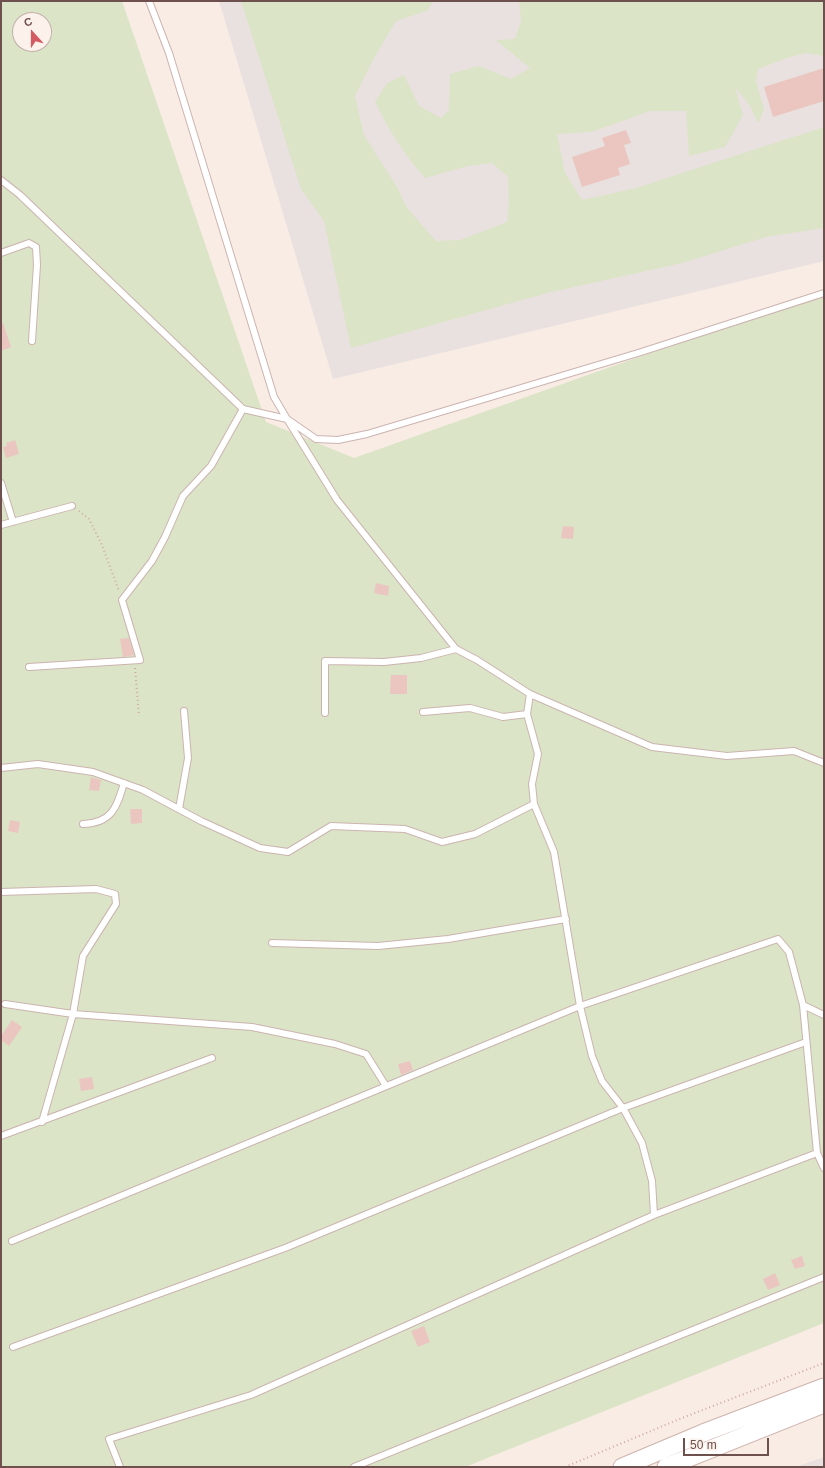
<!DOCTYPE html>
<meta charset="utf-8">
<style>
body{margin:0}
#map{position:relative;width:825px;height:1468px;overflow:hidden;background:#f9ece5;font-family:Helvetica,sans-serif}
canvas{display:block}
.frame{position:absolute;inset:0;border:2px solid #6e504e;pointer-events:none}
.north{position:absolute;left:12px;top:12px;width:40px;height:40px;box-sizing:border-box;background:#fcf1eb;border:1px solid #c3b1ac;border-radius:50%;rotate:339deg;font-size:11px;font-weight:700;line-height:16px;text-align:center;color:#6e504e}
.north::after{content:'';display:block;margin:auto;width:14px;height:18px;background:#d35a61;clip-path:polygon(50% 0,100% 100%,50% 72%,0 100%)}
.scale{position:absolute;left:683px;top:1438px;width:86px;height:18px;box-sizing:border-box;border:2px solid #6e504e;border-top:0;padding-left:5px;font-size:12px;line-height:14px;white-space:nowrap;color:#6e504e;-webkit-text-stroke:3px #fcf1eb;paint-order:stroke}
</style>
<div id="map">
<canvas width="825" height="1468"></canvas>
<div class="frame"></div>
<div class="north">С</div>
<div class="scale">50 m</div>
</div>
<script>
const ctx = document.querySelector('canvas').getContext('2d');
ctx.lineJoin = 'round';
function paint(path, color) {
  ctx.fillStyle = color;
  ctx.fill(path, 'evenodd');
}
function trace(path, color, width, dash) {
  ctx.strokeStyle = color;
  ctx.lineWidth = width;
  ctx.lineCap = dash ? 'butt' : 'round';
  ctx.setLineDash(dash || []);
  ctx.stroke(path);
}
paint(new Path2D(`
 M219,1h605v260l-491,118z
 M824,1457v10h-29z`), '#e9e1df');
paint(new Path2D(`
 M1,1h121l144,421 88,36 431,-153 39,-10v1028l-359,144h-464zM20,20h24v24h-24z
 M241,1h193l-7,10 -31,10 -22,37 -19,38 9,39 33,52 10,21 29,33 24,-1 47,-18 2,-19 -1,-26 -16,-14 -24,3 -43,12c-22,-25 -35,-46 -50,-76l12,-19 17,-8 15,31 22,12 8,-8 1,-36 29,-8 32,13 19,-11 -34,-28 19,-1 6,-18 -2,-20h305v55l-18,-3 -19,5 -29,11 -2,12 8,29 -6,13 -8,-17 -15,-19 8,28 -18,32 -36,9 -3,-45h-36l-58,21 -35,2 8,39 17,27 54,-12 188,-61v101l-58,9 -84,26 -135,30 -196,55 -27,-127 -23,-32z`), '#dbe4c6');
paint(new Path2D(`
 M824,68v33l-51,16 -9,-30z
 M626,130l5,13 -7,2 6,19 -12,4 2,7 -38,12 -10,-30 33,-11 -3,-8z
 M3,323l8,24 -10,4v-27z
 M15,440l4,14 -13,4 -3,-11 4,-1 -1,-3z
 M563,526l11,1 -1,12 -12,-1z
 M376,583l13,3 -1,10 -14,-3z
 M129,638l5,17 -11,2 -3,-18z
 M391,675h16v19h-17z
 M91,777l10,3 -2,11 -10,-1z
 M130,809h12v14l-11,1z
 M10,820l10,2 -2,11 -10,-2z
 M12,1020l10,7 -13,19 -8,-6v-4z
 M410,1061l3,9 -12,5 -3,-11z
 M92,1077l2,12 -13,2 -2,-12z
 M802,1256l3,10 -10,3 -4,-9z
 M775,1273l5,12 -12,5 -5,-11z
 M424,1326l6,16 -12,5 -7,-16z`), '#ebc6c0');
const lane = new Path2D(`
 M149,1l20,52 105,344 13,22 29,20 22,1 29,-6 271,-81 186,-60
 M1,180l19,15 223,214 44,10 50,81 119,149 21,11 53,34 122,53 75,9 67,-5 30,12
 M1,253l28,-10 7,4 1,18 -5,76
 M1,483l12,39
 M1,525l71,-19
 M29,667l111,-7 -18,-60 30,-39 13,-24 18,-41 28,-30 32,-57
 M423,712l47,-4 33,9 24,-3 3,-20
 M325,713v-52l59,1 37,-4 35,-9
 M527,714l11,40 -6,30 2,20 20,48 26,154 12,50 10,25 21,27 19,35 10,38 2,34
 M1,768l37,-4 55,8 50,18 58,31 59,27 28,4 43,-26 74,3 37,13 33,-8 59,-30
 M179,809l9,-51 -4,-47
 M83,824c29,-1 34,-17 41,-41
 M1,892l95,-3 19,5 1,10 -33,52 -10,58 -68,-10
 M272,943l106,3 70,-7 118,-20
 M803,1005l21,10
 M42,1122l31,-108 179,13 83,17 31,10 20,32
 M1,1136l211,-78
 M12,1241l568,-235 198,-67 11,13 14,53 14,148 7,15
 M13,1347l272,-99 338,-140 183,-66
 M120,1467l-11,-28 142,-44 403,-180 163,-62
 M354,1467l470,-190`);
const secondary = new Path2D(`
 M622,1467l81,-34 121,-46
 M666,1467l158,-63`);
trace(lane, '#cbb4b0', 8);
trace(secondary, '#cdb3ae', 19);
trace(new Path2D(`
 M79,511l10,8 13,26 17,46
 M135,668l4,48
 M565,1467l117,-49 142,-55`), '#cfa9a4', 2, [1, 3]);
trace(lane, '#fff', 6);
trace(secondary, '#fff', 17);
</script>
